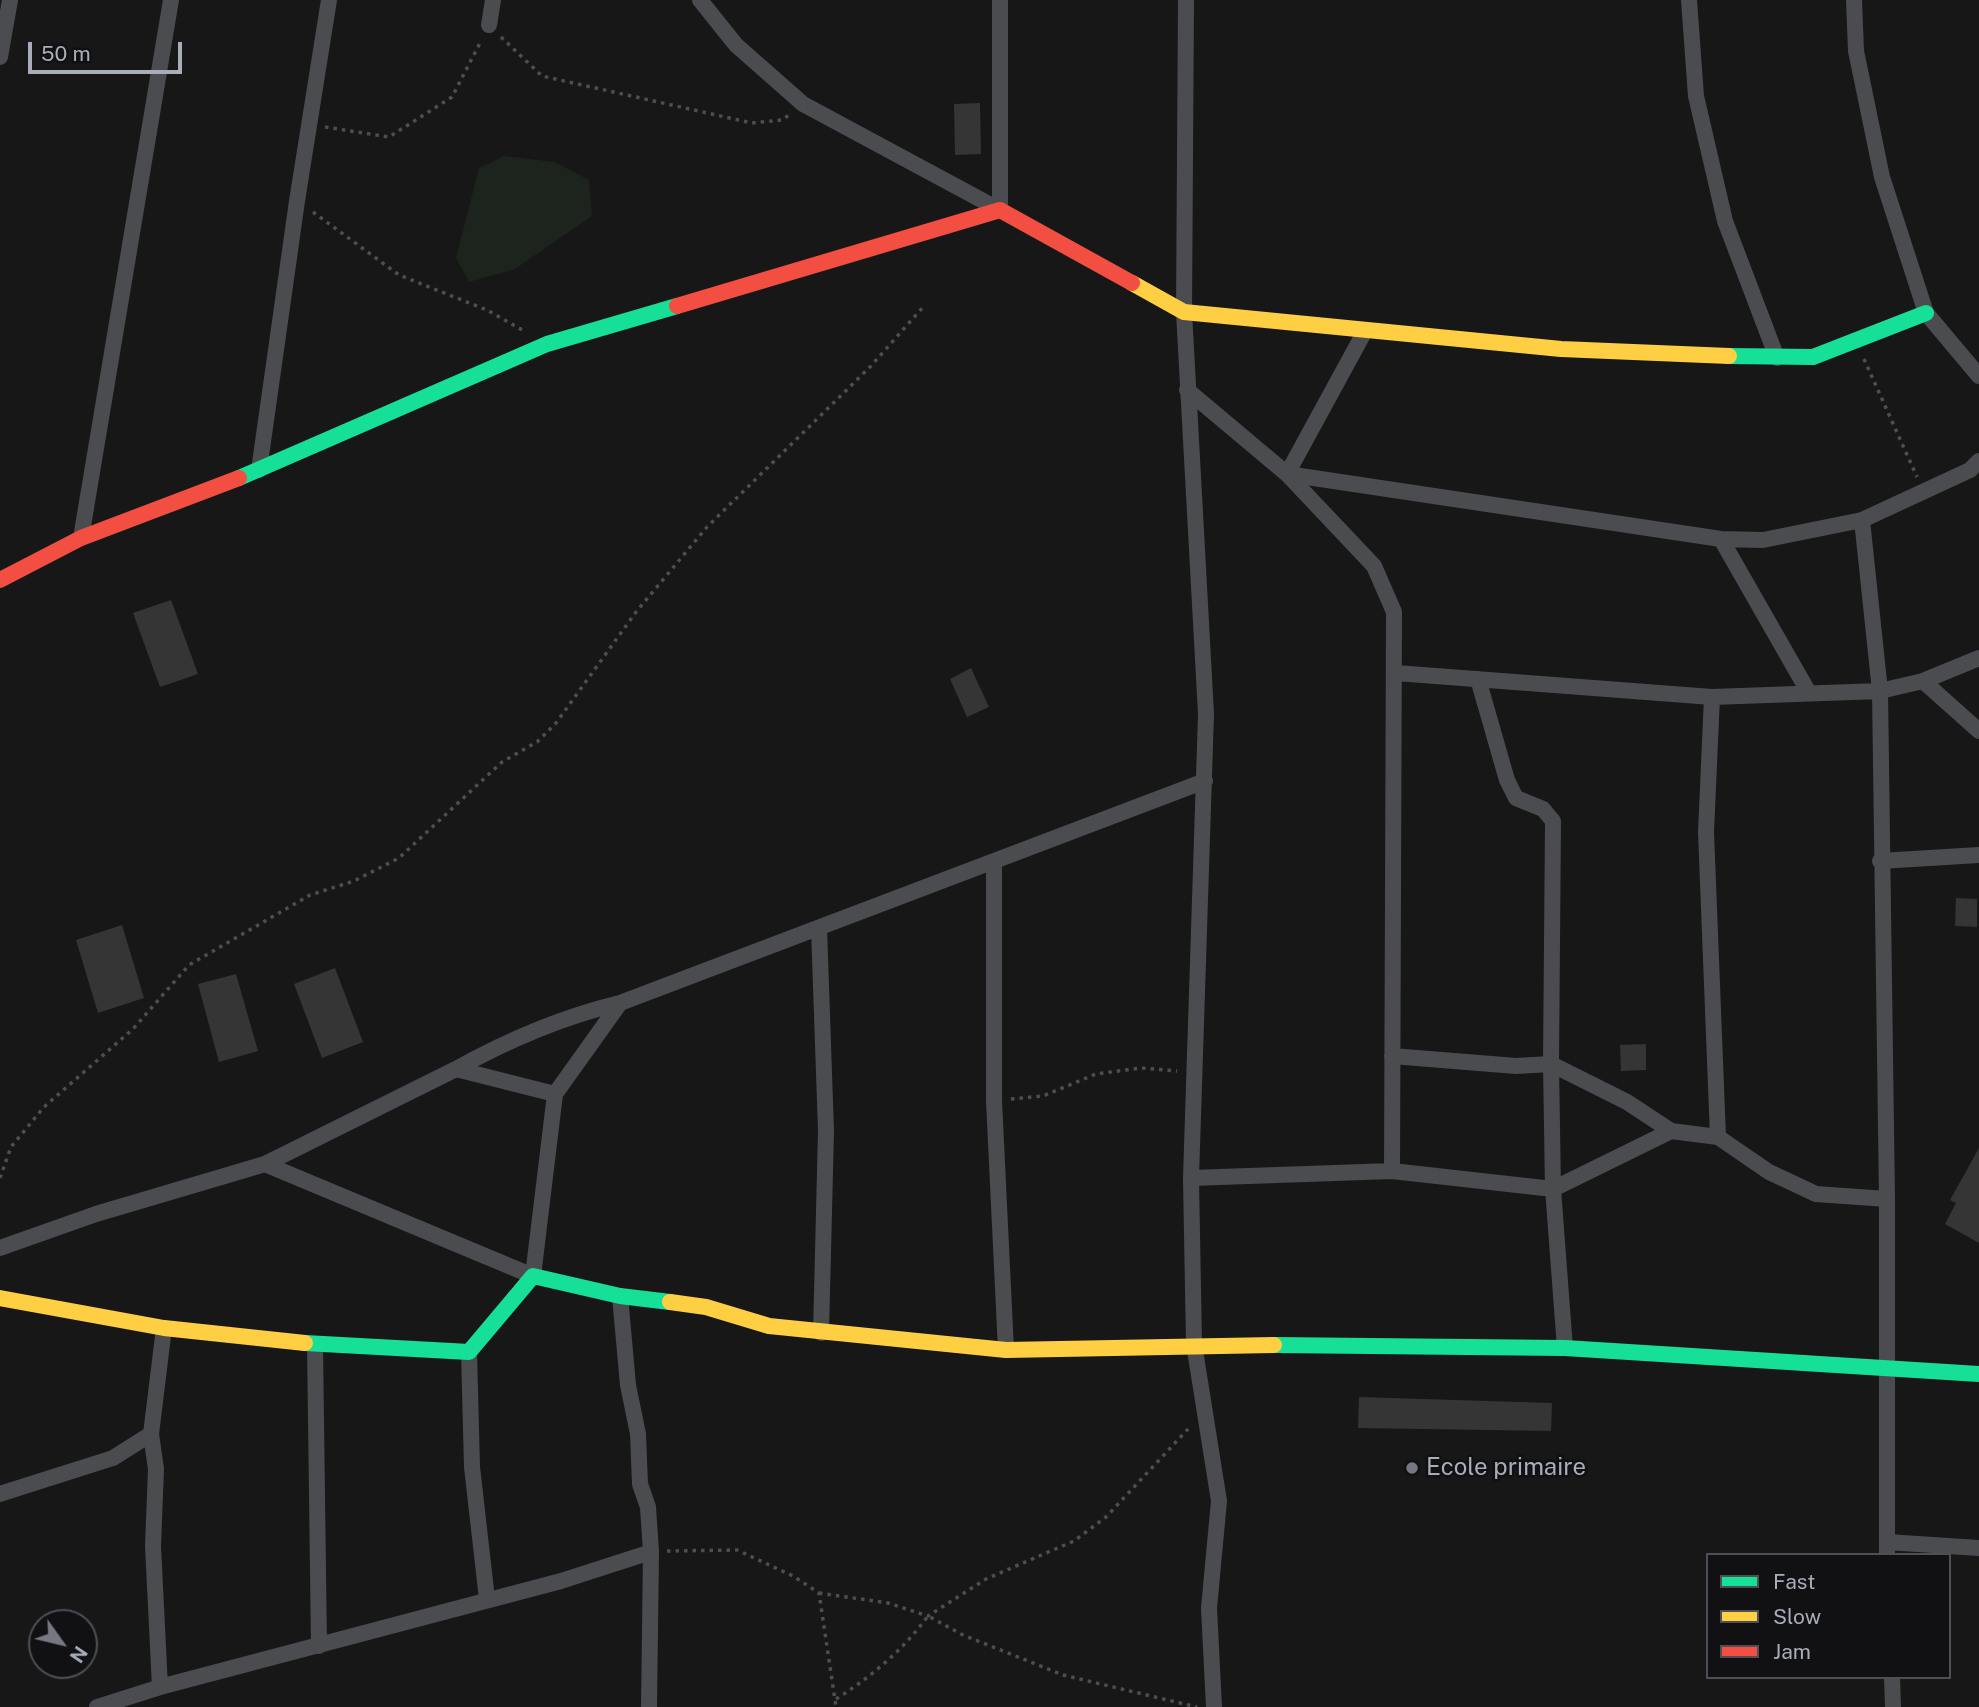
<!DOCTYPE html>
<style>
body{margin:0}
#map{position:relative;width:1979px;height:1707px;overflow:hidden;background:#171717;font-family:"Public Sans",sans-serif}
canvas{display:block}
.legend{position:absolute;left:1706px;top:1553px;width:245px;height:126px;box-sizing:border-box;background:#111113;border:2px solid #4d4f55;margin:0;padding:9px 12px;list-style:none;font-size:21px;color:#a8adb8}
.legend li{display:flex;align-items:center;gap:14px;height:35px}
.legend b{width:35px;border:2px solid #4d4f55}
.north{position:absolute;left:28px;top:1609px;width:70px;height:70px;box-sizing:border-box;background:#111113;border:2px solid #4d4f55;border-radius:50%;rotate:124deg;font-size:19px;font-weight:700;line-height:28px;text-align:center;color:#a8adb8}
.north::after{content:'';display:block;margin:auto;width:24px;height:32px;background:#757880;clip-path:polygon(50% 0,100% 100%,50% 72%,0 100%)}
.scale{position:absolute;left:28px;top:42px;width:154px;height:32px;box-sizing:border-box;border:4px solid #a8adb8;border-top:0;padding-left:9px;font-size:21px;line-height:24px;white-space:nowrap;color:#a8adb8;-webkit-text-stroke:5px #111113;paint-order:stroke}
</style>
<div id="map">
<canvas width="1979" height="1707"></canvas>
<ul class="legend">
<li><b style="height:9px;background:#16e098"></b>Fast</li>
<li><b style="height:9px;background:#ffcf43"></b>Slow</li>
<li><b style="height:9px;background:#f24e42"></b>Jam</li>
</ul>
<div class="north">N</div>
<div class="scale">50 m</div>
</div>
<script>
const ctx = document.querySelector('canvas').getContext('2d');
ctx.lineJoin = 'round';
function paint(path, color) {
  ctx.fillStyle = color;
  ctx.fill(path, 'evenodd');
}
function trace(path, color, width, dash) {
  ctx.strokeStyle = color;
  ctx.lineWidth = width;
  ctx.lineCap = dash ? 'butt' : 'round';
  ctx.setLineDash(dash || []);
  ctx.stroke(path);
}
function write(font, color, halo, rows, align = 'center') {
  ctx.font = font + ' "Public Sans",sans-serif';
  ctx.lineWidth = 5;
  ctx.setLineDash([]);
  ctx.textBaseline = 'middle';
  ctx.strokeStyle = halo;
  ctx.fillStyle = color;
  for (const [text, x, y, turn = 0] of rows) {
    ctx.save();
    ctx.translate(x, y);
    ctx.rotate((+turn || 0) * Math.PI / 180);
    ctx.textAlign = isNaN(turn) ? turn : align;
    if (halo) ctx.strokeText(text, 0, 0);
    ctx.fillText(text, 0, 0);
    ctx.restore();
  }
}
paint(new Path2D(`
 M504,156l51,6 34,18 3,36 -77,53 -46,13 -13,-24 23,-90z`), '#1d241e');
paint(new Path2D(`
 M980,103l1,51 -26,1 -1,-51z
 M171,600l27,74 -38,13 -27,-74z
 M971,668l18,39 -22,10 -17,-38z
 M1956,898l21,1v28l-22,-1z
 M122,925l22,73 -46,15 -22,-73z
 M335,968l28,74 -41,16 -28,-74z
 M236,974l22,77 -39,11 -21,-78z
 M1646,1044v26l-25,1 -1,-26z
 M1979,1148v95l-34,-19 11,-21 -6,-3z
 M1359,1397l193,6 -1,28 -193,-3z`), '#353536');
trace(new Path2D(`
 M501,37l41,39 210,47 30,-3 7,-5
 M325,127l64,10 63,-40 29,-56
 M313,212l86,63 88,35 37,21
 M1864,359l53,118
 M1011,1099l32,-3 53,-22 45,-6 36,3
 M0,1178l11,-31 33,-40 89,-78 56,-64 121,-70 44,-14 45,-23 103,-96 35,-20 19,-19 80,-111 71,-85 163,-160 54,-61
 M667,1551l70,-1 56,26 26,17 17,114
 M819,1593l69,10 40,13 58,-37 88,-38 32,-24 83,-89
 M836,1699c35,-22 67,-49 92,-83l35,19 100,40 134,32`), '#4d4e52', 3.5, [3.5, 5]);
trace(new Path2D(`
 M700,0l36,45 67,59 197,106v-210
 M1186,0l-2,312 22,402 -15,464 3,166 25,157 -10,107 5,99
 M1689,0l7,96 29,125 52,137
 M1854,0l2,51 26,126 44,136 53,63
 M489,25l4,-25
 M0,57l10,-57
 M1365,331l-78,143 87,92 20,46 -2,559
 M1187,390l100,84 434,65 42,1 99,-20 108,-50 9,-9
 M259,470l38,-269 32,-201
 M1862,520l18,171 7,508v356
 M81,538l90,-538
 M1721,539l88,154
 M1396,673l316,24 168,-6 43,-10 56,-23
 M1478,679l29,101 9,18 27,11 10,12 -2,243 2,125 12,159
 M1923,681l56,50
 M1712,697l-6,135 12,305
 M994,861v240l12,249
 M1880,861l99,-6
 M819,928l7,203 -5,202
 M1392,1056l124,10 35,-2 76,38 44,29
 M456,1069c52,-29 106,-52 164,-66
 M265,1164l268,112 22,-182
 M1191,1178l201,-7 161,18 118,-58 47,6 51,35 47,22 71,5
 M0,1248l96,-34 169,-50 191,-95 99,25 65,-91 585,-222
 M620,1296l8,89 10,49 2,50 8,23 3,45 -2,155
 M315,1344l4,302
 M469,1352l3,115 15,132
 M0,1494l113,-36 38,-24
 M1887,1542l92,6
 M1892,1677l1,30
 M160,1687l-7,-141 3,-77 -5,-35 13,-106
 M97,1707l63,-20 401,-106 90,-29`), '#4b4c50', 16);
trace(new Path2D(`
 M1729,356l84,1 113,-44
 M239,478l308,-134 130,-38
 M305,1343l164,9 64,-76 87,20 50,6
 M1274,1345l291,3 414,26`), '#16e098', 16);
trace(new Path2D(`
 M1132,283l52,29 377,37 168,7
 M0,1298l164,30 141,15
 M670,1302l36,5 63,19 237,24 268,-5`), '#ffcf43', 16);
trace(new Path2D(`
 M677,306l323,-96 132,73
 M0,580l81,-42 158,-60`), '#f24e42', 16);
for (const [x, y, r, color] of [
 [1412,1468,7,"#757880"]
]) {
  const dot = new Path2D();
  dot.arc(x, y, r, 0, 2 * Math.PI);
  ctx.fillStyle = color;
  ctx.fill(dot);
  trace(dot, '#111113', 2.5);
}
write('24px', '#a8adb8', '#111113', [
 ["Ecole primaire",1426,1468]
], 'left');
</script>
